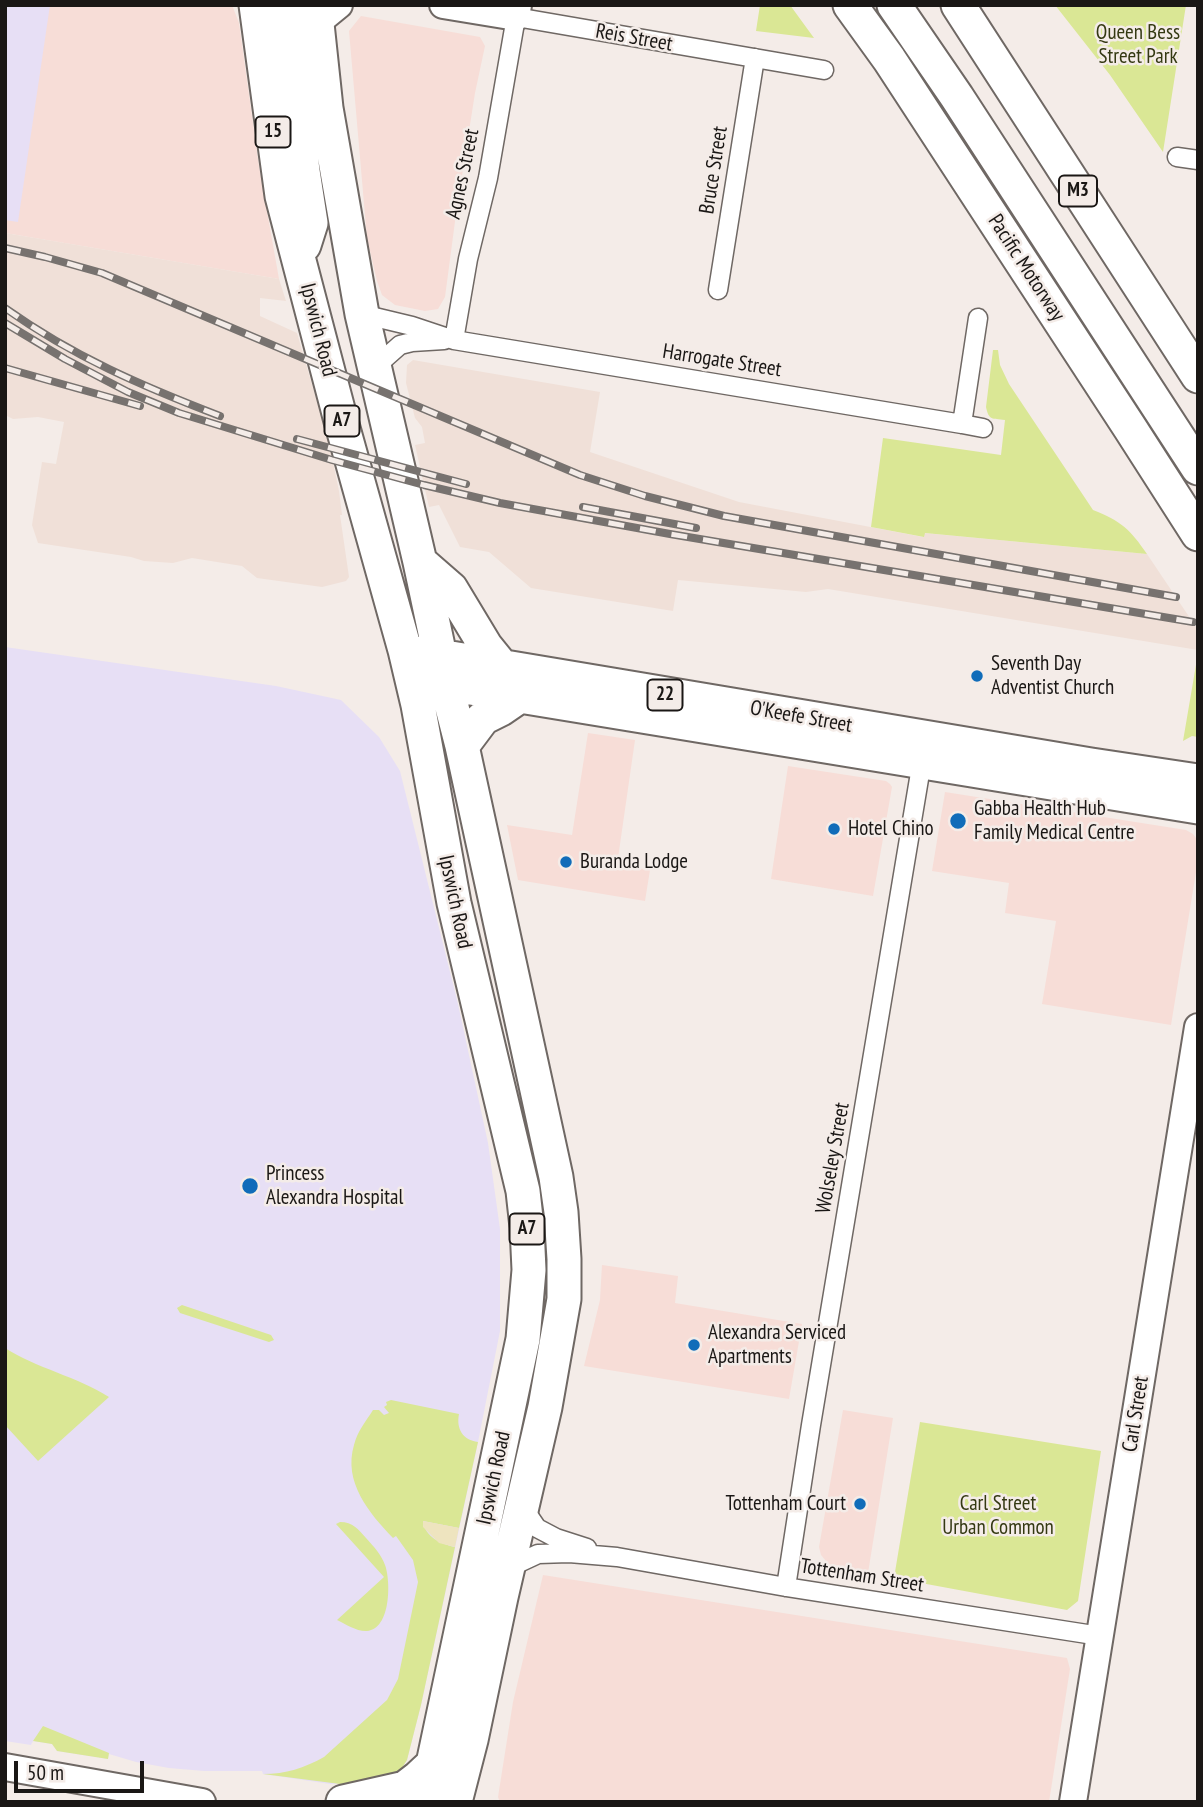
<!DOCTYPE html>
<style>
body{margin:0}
#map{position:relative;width:1203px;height:1807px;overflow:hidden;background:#f4ece8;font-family:"PT Sans Narrow",sans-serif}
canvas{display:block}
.frame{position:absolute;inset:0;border:7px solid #1a1715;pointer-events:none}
.scale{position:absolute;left:14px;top:1761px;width:130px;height:32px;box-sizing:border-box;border:4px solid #1a1715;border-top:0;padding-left:9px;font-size:21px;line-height:24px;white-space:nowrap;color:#1a1715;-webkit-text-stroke:5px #f4ece8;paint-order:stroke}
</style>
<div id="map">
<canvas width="1203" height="1807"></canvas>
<div class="frame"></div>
<div class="scale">50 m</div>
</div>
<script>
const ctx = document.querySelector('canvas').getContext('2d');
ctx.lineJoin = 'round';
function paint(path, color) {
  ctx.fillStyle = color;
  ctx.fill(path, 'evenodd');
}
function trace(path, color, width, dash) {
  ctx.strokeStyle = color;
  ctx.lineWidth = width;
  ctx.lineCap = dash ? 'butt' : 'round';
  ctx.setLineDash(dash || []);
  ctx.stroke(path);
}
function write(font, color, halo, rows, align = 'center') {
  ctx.font = font + ' "PT Sans Narrow",sans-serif';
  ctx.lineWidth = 5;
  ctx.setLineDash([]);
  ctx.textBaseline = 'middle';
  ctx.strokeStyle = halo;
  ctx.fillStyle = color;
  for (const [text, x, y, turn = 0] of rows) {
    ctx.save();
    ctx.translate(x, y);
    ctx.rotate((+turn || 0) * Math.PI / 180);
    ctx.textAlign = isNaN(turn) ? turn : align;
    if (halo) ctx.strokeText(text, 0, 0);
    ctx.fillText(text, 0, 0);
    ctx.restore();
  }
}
paint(new Path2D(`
 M5,5h227l7,18 20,143 20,113 -274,-46z
 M361,16l119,21 5,9 -10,47 -19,121 -11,83 -7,12 -13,2 -30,-6 -13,-10 -5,-14 -10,-43 -18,-207z
 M588,733l47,7 -18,125 33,5 -5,31 -127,-21 -11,-55 65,10z
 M788,766l98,15 4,3 2,3 -19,109 -102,-17z
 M945,792l241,38 7,4 5,7v19l-27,165 -129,-21 14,-83 -51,-8 4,-30 -77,-12z
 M602,1265l76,11 -3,27 127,21 -13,75 -205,-33 16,-66z
 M843,1410l50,8 -25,155 -38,-7 -9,-11 -2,-8z
 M543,1575l524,83 3,11 -21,133h-549l-2,-5 15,-95z`), '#f7ddd7');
paint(new Path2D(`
 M5,233l274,46 7,22 -26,-3v18l37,17 32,110 10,48 3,24h-2l9,62 -3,4 -24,6 -65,-9 -15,-12 -50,-8 -19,5 -29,-2 -13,-4 -93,-14 -6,-18 10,-63 14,2 8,-42 -26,-5 -25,2 -8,-4z
 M413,360l187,32 -10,60 149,50 184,35 1,-4 223,21 51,76v20l-370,-61 -22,3 -128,-12 -5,31 -142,-23 -42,-36 -29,-5 -21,-42 -10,2 -14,-62 10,-2 -3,-16 -7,-9 -9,-35 1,-18z`), '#f0e0d8');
paint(new Path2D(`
 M5,5h45l-32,217 -13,-2z
 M5,647l271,39 65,14 38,37 21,34 58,233 30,139 12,86v102l-22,111 -57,263 -14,55 -7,11 -60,13h-10l-67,-10 -1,-3h-58l-35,-3 -33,-6 -27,-8 -1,5 -51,-8 -5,-7 -19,-3 -2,4 -26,-4z`), '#e7dff5');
paint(new Path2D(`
 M760,5h30l24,33 -58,-7z
 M1055,5h131l-23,147 -53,-77z
 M993,350h5l2,15 9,19 84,126c28,11 37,19 54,44l-222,-21 -1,4 -53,-10 12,-89 118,17 4,-35c-13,-2 -16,1 -19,-13z
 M1198,653v84l-6,-1 -9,5z
 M182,1305l89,30 3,5 -5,2 -89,-29 -3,-5z
 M5,1348c33,21 71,28 104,49l-71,64 -33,-36z
 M391,1400l68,14c-3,15 4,26 19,28l-19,86 -36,-7c2,16 18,23 32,26l-34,158 -14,55 -7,11 -5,3 -46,10h-9l-77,-10c23,0 41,-6 61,-17l63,-57 11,-21 20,-97 -5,-22 -17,-24 -3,2c-24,-25 -50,-56 -39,-93 3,-13 12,-24 19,-35h6l5,5 5,-2 -5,-6 3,-2 -1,-3z
 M920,1422l181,29 -23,150 -11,9 -173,-32z
 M340,1522c13,0 18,7 26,16 8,9 15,16 19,27 6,16 6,64 -18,66 -9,1 -22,-7 -30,-11l47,-43 -48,-53z
 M43,1726l66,27 -1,6 -51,-8 -5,-7 -19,-3z`), '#dae795');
paint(new Path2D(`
 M423,1521l36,7 -4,19 -16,-4 -16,-16z`), '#eee4bf');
const street = new Path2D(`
 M1177,157l21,3
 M718,290l37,-232
 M362,314l50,12 42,14 508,84 21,4
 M454,340l14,-81 20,-81 28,-161 308,53
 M374,368l26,-23 12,-3 32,-2
 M962,424l16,-106
 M522,1506l15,22 19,10 31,10
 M508,1568l30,-14 31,-1 48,4 169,30 314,49
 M786,1587l25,-162 112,-670`);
const secondary = new Path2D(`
 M443,5l73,12 2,-12
 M317,23l22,-18
 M5,1767l197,35
 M1073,1802l125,-775`);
const highway = new Path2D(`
 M256,5l26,191 59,225 64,229 13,55 36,198 69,288 4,36 2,43 -6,69 -90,425 -11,38
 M283,5l20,166 8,52 -7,22
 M315,5l11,103 36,206 58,248 26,122 16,62 94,431 5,35 3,47v40l-19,108 -44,190 -30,143 -16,62
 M850,5l39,54 241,369 68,106
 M894,5l63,92 241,371
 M958,5l240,371
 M420,562l31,27 35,58 17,21
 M421,653l670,112 107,16
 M428,681l770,126
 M462,746l21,-28 18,-9 19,-13
 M343,1802l62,-14 13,-10 15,-14`);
trace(street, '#6f6864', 21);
trace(secondary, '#6f6864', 30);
trace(highway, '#6f6864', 37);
trace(street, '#fff', 18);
trace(secondary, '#fff', 26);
trace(highway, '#fff', 33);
const rail = new Path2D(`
 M5,248l40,9 57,16 478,202 65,21 79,20 452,81
 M5,308c69,49 137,78 215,108
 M5,323l60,36 63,33 51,21 153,47 92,25 76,18 170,31 523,88
 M5,368l135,38
 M297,439l169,45
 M583,507l113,21`);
trace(rail, '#77726f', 8);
trace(rail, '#f4ece8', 5, [16]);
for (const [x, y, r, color] of [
 [977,676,7,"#106cb9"],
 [958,821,9,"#106cb9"],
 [834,829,7,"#106cb9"],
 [566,862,7,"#106cb9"],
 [250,1186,9,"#106cb9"],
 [694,1345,7,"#106cb9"],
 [860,1504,7,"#106cb9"]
]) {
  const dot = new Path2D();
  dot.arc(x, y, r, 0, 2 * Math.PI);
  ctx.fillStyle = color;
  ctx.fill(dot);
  trace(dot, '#f4ece8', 2.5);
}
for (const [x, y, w] of [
 [273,132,35],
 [1078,191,38],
 [342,421,35],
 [665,695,35],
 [527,1229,35]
]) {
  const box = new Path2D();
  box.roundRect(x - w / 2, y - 15.5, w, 31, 5);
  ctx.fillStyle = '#f4ece8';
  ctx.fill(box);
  trace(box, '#1a1715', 2);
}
write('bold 19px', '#1a1715', null, [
 ["15",273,132],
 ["M3",1078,191],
 ["A7",342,421],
 ["22",665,695],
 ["A7",527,1229]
]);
write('21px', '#343912', '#f4ece8', [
 ["Queen Bess",1138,33],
 ["Street Park",1138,57],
 ["Carl Street",998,1504],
 ["Urban Common",998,1528]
]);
write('21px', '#1a1715', '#f4ece8', [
 ["Reis Street",634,38,10],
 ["Bruce Street",714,170,-81],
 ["Agnes Street",463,174,-78],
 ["Pacific Motorway",1026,268,57],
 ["Ipswich Road",318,330,76],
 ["Harrogate Street",722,361,9],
 ["O'Keefe Street",801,717,10],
 ["Ipswich Road",455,902,78],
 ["Wolseley Street",833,1158,-80],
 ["Carl Street",1136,1414,-81],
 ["Ipswich Road",494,1478,-78],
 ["Tottenham Street",862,1576,9]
]);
write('21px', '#1a1715', '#f4ece8', [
 ["Seventh Day",991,664],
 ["Adventist Church",991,688],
 ["Gabba Health Hub",974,809],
 ["Family Medical Centre",974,833],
 ["Hotel Chino",848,829],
 ["Buranda Lodge",580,862],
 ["Princess",266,1174],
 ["Alexandra Hospital",266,1198],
 ["Alexandra Serviced",708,1333],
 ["Apartments",708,1357],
 ["Tottenham Court",846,1504,"right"]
], 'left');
</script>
